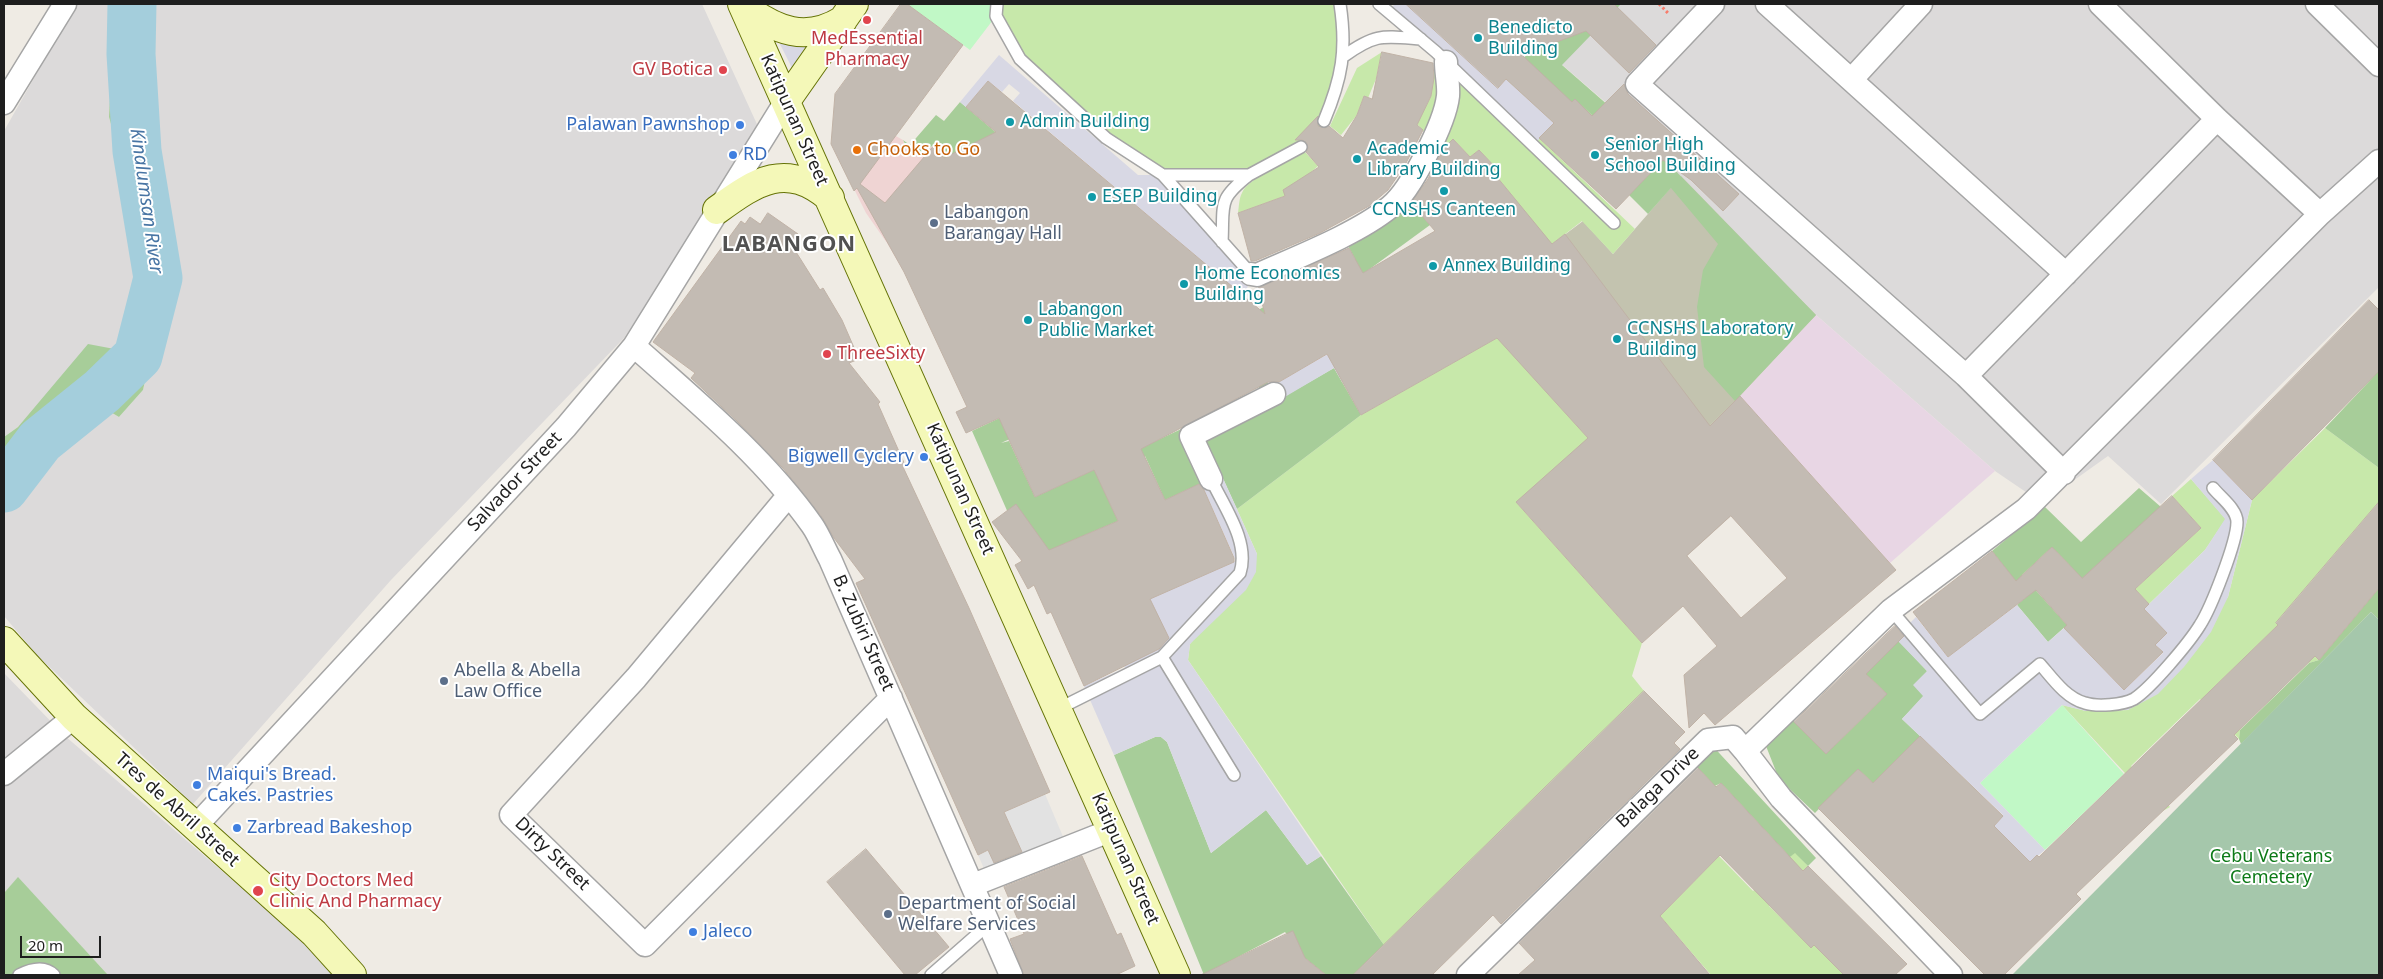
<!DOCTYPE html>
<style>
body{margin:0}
#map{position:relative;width:2383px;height:979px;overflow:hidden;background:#efebe4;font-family:"Noto Sans",sans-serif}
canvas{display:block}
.frame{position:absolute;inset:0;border:5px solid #1e1e1e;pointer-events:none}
.scale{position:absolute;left:20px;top:936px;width:81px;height:22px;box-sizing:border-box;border:2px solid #1e1e1e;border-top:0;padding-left:6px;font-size:15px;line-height:18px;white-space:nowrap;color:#1e1e1e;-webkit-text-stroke:4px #fff;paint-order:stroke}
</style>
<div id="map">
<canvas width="2383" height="979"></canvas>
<div class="frame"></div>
<div class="scale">20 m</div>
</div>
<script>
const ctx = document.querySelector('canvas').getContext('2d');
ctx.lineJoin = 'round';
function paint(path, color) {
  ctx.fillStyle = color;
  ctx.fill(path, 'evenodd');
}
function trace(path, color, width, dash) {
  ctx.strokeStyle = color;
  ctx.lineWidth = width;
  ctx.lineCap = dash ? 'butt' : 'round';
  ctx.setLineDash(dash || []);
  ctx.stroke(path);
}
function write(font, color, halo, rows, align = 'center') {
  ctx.font = font + ' "Noto Sans",sans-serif';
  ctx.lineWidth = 4;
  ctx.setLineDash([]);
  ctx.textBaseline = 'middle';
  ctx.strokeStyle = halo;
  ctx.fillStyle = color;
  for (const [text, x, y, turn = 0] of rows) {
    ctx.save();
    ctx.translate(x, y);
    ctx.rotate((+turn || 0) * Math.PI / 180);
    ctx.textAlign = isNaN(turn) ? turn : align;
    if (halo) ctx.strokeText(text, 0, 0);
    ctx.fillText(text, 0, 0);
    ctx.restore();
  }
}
paint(new Path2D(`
 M76,4h38l-5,113 25,89 11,79 -20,66 -121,86v-306z
 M143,4h559l59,129 -137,205 -233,242 -198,224 -156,-149 -33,-39v-115l33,-45 65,-49 17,10 24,-27 7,-31 26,-65 -25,-114 -12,-164z
 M1492,4h887v283l-218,217 -53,-48 -66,47 -47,-32 -179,-156 -190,-195z
 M4,673l61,63 243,209 27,30h-227l-90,-97 -14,15z`), '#dcdada');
paint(new Path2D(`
 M894,135l9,5 9,17 24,-13 92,69 -124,59 -17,-29 -21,-30 -15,-30z`), '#efd4d3');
paint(new Path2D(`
 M1816,315l179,156 -105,92 -150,-167z`), '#e8d6e4');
paint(new Path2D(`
 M1681,176l135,139 -76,81 -62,61 -147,-197 52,-39 30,33z`), '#c3c3af');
paint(new Path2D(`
 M998,4h342l5,30 -21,87 -10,15 -13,11 -52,28h-86l-57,-37 -86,-79 -22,-41z
 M1382,52l-6,27 -8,19 -4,-2 -7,19 -16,20 -11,-9 27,-58z
 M1436,52l98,93 5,-7 96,91 -22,25 -31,-33 -31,24 -59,-74 3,-3 -16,-18 -9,7 -17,-18 -12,12 -24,-27 14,-28z
 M1305,152l13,14 -33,30 -47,17c1,-6 1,-15 4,-20 6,-16 47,-30 63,-41z
 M1498,337l136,152 -118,13 126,141 -10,33 12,15 -260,254 -196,-285 2,-16 67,-90 -20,-45 124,-94z
 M2325,428l54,40v34l-103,121 43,37 -10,3 -34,-35 -69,67 34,35 -1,9 -39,-40 -69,67 39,41 -9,5 -99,-107 24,6 42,-1 100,-113 24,-97z
 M2191,479l35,40 -21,31 -56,54 -14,-15 66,-61 -29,-32z
 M1795,852l13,14 -39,40 42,41 3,-2 30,30h-133l-51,-59 59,-60 34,35z`), '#c7e8aa');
paint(new Path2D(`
 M114,4h29l-4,13 12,163 25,114 -26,65 -7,31 -24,27 -17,-10 -65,49 -33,45v-64l14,-10 70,-83 37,7 20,-66 -11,-79 -25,-89z
 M1474,4h147l-59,61 71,62 183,188 -81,86 -31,-34 -7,-60 6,-37 15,-26 -47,-56 -23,26 -19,-19 22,-23 -76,-73 -21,24 -48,-44 23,-27z
 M960,102l72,61 176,187 -207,93 8,-2 26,56 226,-105 -27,-55 15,-8 11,-20 95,-50 -11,-21 64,-39 22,26 -67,49 -120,67 35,59 56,-32 27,47 -124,94 -16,-35 -56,26 -20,-44 -47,21 20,44 -54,23 31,70 -35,17 -88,-200 182,-86 -210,-187 -8,-14 -24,13 -9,-17 7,5 26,-30 8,6z
 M2379,371v97l-54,-40z
 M2139,488l22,19 -23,79 -3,3 -37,6 -46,-48 -30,28 45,50 -19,17 -31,-37 10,-9 -35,-45 53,-44 36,35z
 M2379,588v32l-8,-8 -130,132 -2,-5 1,-9 69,-67 10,-3z
 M1899,641l28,30 -3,25 -22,23 18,17 -47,47 -15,-14 -43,44 -36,-34 -13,-33 26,-27 34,35 61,-60 -21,-20z
 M1155,737h6l6,5 44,111 55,-43 41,55 14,-9 63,89 -31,30h-27l-21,-17 -20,-26 -81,43 -90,-220z
 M1709,742l107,116 -8,8 -13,-13 -5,4 -69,-74 -6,3 -24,-25z
 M18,877l90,98h-104v-82z`), '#a7cd99');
paint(new Path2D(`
 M2371,612l8,8v355h-367z`), '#a5c7ab');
paint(new Path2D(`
 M907,4h90l-1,12 -26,34z
 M2062,705l62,69 -79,76 -65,-67z`), '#c1f8c6');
paint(new Path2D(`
 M1045,794l19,45 -78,34 -8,-18 38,-17 -12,-26z`), '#e2e2e2');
paint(new Path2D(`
 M1395,4h11l92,84 8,-9 48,44 -21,23 -145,-135z
 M774,33l40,3 -20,36 -11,-22z
 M999,55l139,120h25l88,99 -2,11 -7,10 -229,-194 7,-8 -11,-9 -7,8 -14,-11 -22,26 -6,-5z
 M1407,309l-50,64 -15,9 -8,-14 -56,33 -8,-14z
 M2213,460l39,40 -24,97 -17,35 -27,35 -26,27 -30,16 -42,1 -24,-6 -82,78 65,67 -15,12 -36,-36 9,-11 -101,-96 21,-23 -10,-11 14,-14 -32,-33 21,-21 32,40 69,-52 31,37 16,-14 60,62 39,-37 -8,-8 11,-12 -22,-24 61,-59 20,-31 -34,-40z
 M1221,474l36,80 -1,18 -10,18 -56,54 -2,16 133,196 -14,9 -41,-55 -55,43 -44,-111 -6,-5h-6l-41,18 -30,-69 41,-18 -9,-20 12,-40 108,-47 -35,-78z`), '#d8d8e4');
trace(new Path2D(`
 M4,488l36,-47 62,-50 36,-35 20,-78 -21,-127 -6,-97 1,-50`), '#a4cedc', 49);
const building = new Path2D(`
 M901,4h6l56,41 -103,139 25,19 51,-60 8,15 52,-26 -30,-25 22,-26 277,233 -7,-26 91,-40 14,25 72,-42 -24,-28 17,-24 16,-31 9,-9 17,18 9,-7 17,18 -4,3 60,73 13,-10 145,192 30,-30 156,174 -181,155 -11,-12 -15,15 -5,-53 33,-29 -34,-40 -41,37 -126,-141 72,-64 -91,-100 -136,77 -34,-61 -48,28h-11l-127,67 24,51 34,-16 5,6 30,68v4l-84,37 19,39 -10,11 -75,37 -33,-74 -4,2 -13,-29 -6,4 -13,-24 7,-4 -30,-39 24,-18 33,46 69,-29 -24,-51 -59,27 -36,-79 -33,15 -10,-21 11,-5 -63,-135 -47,-84 -3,3 -23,-47 4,-50zM1731,516l56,62 -46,40 -54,-62z
 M1406,4h208l42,41 -27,28 -43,-42 -64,24 50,47 3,-3 17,17 32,-32 4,10 111,100 -16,17 -32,-31 -28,-20 -47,49 -77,-71 15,-15 -48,-44 -8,9z
 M1382,52l51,11 1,15 -3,18 -14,29 6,5 -18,35 -17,25 -19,16 -49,27 -65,28h-4l-13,-48 47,-17 -2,-6 36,-23 -13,-15 2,-4 -1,-5 -5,-3h-7l23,-24v10l7,2 4,-2 14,12 14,-23 7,-19 8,3z
 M768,213l30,21 -7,10 29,46 3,-2 19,32 17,39 -10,4 31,39 -2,2 27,61 -2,2 66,141 81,184 -46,20 18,40 -28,11 -6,-13 -10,5 -122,-272 9,-4 -31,-41 -12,-21 -39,-49 -46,-47 -46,-43 4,-5 -42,-31 88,-121 4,3 5,-7 10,7z
 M2369,300l10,10v61l-127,129 -39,-40z
 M2172,496l29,32 -66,61 14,15 -5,5 23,24 -12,12 8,7 -39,38 -60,-62 3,-3 -31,-35 -88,67 -35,-45 79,-61 24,30 36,-34 30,31z
 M2379,502v86l-60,72 -4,-4 -81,79 4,4 -162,155 5,5 -77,76h-19l-167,-167 40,-39 15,14 47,-47 83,80 -9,10 36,36 7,-7 2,2 239,-232 -2,-2z
 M1895,626l9,10 -38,38 21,20 -61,60 -32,-32z
 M1644,691l41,41 -11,11 6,6 -179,175 -8,-9 -61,60h-79z
 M1698,768l18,19 5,-4 82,88 5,-5 99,98 -12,11h-51l-30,-30 -3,3 -91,-93 -60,61 50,59h-192l17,-15 -16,-17z
 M866,849l83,98 -34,28h-10l-78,-93z
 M1082,856l35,79 4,-2 14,33 -19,9h-92l-14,-36 14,-5 -20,-47z
 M1293,931l12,27 21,17h-125z`);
paint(building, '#c3bbb3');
trace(building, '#c0b2a6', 1);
const lane = new Path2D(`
 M997,4l-1,12 24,43 86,79 57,37h86l52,-28
 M1379,4l57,48 178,171
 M1344,56c32,-23 39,-20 77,-17
 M1324,121c18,-43 23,-71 16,-117
 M1163,175l88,99
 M1222,242c2,-38 -5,-42 27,-67
 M1891,610l89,104 60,-50c13,15 26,34 45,39 12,4 38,2 49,-4 17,-11 55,-56 66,-74 11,-17 37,-83 37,-103 0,-13 -17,-25 -24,-34
 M1162,657l72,118
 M1058,709l104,-52 78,-84c10,-31 -16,-66 -29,-94
 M19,975c10,-5 25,-10 35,0
 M931,975l58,-51`);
const street = new Path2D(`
 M1713,4l-76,80 329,292 98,97
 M1767,4l299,270
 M2100,4l117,115 103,95
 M2317,4l62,61
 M1852,79l69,-75
 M4,103l61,-99
 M1251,274l6,1c40,-18 100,-41 133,-68 21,-17 55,-84 58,-111 1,-11 -2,-23 -2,-34
 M634,346c62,55 130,111 178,179 7,10 12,23 18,34l181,416
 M1966,376l251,-257
 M1211,479l-20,-43 83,-42
 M788,496l-152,182 -125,137 134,130 246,-247
 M1745,751l146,-141 135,-101 294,-295 59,-53
 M4,774l70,-57
 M195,827l371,-400 68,-81 152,-245
 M973,885l139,-55
 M1468,975l240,-235 25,-3 12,14 36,47 170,177`);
const secondary = new Path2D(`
 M742,4l434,971
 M743,6c33,25 63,37 100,14
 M786,101l68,-97
 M717,210c40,-29 69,-49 113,-12
 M4,641l70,76 240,216 38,42`);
trace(lane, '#a5a5a5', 14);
trace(street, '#a5a5a5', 25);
trace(secondary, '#657306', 30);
trace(new Path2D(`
 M1659,4l10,10`), '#f87c6b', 3, [2.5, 2.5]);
trace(lane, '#fff', 11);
trace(street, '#fff', 22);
trace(secondary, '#f4f8b8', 28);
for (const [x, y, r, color] of [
 [867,20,5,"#e0444e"],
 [1478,38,5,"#0f9aa8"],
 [723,70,5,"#e0444e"],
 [1010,122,5,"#0f9aa8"],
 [740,125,5,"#3f7fe0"],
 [857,150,5,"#e8710a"],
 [733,155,5,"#3f7fe0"],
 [1595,155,5,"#0f9aa8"],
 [1357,159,5,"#0f9aa8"],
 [1444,191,5,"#0f9aa8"],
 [1092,197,5,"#0f9aa8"],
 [934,223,5,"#5c6f8a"],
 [1433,266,5,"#0f9aa8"],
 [1184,284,5,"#0f9aa8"],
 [1028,320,5,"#0f9aa8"],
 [1617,339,5,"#0f9aa8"],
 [827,354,5,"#e0444e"],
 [924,457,5,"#3f7fe0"],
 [444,681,5,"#5c6f8a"],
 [197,785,5,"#3f7fe0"],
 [237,828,5,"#3f7fe0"],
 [258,891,6,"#e0444e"],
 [888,914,5,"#5c6f8a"],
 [693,932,5,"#3f7fe0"]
]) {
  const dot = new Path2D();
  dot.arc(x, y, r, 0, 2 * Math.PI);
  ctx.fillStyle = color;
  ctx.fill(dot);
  trace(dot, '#fff', 2);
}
write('18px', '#0d838f', '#fff', [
 ["Benedicto",1488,28],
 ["Building",1488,49],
 ["Admin Building",1020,122],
 ["Senior High",1605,145],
 ["School Building",1605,166],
 ["Academic",1367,149],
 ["Library Building",1367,170],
 ["ESEP Building",1102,197],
 ["CCNSHS Canteen",1444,210,"center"],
 ["Annex Building",1443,266],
 ["Home Economics",1194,274],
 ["Building",1194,295],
 ["Labangon",1038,310],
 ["Public Market",1038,331],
 ["CCNSHS Laboratory",1627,329],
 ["Building",1627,350]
], 'left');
write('18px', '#be3a42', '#fff', [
 ["MedEssential",867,39,"center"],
 ["Pharmacy",867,60,"center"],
 ["GV Botica",713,70,"right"],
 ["ThreeSixty",837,354],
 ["City Doctors Med",269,881],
 ["Clinic And Pharmacy",269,902]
], 'left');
write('18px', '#1e1e1e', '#fff', [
 ["Katipunan Street",794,120,66],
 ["Salvador Street",515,482,-47],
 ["Katipunan Street",960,489,66],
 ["B. Zubiri Street",863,633,66],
 ["Balaga Drive",1658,788,-44],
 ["Tres de Abril Street",177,810,42],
 ["Dirty Street",552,854,44],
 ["Katipunan Street",1125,859,66]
]);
write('18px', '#366cbe', '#fff', [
 ["Palawan Pawnshop",730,125,"right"],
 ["RD",743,155],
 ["Bigwell Cyclery",914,457,"right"],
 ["Maiqui's Bread.",207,775],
 ["Cakes. Pastries",207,796],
 ["Zarbread Bakeshop",247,828],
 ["Jaleco",703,932]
], 'left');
write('18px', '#c56008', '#fff', [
 ["Chooks to Go",867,150]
], 'left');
write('18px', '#4e5e75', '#fff', [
 ["Labangon",944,213],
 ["Barangay Hall",944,234],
 ["Abella & Abella",454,671],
 ["Law Office",454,692],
 ["Department of Social",898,904],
 ["Welfare Services",898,925]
], 'left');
write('18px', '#0d7a18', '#fff', [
 ["Cebu Veterans",2271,857],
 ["Cemetery",2271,878]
]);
write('italic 19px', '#4875a4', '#fff', [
 ["Kinalumsan River",146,201,82]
]);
ctx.letterSpacing = '1px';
write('bold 22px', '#515151', '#fff', [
 ["LABANGON",789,245]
]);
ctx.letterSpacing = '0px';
</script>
